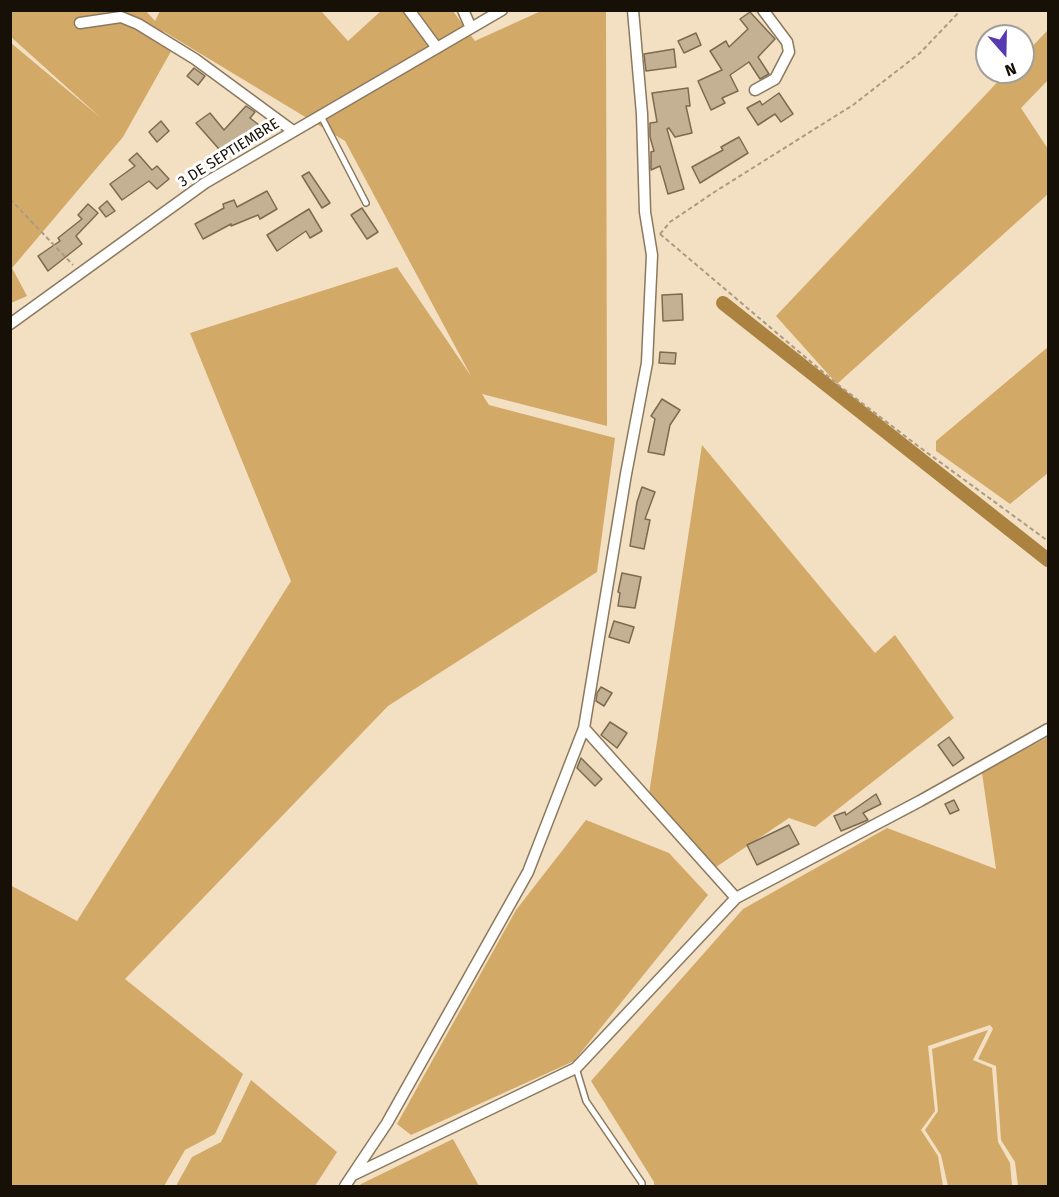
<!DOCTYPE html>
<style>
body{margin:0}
#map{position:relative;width:1059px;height:1197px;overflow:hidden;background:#f3dfc1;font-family:"Fira Sans",sans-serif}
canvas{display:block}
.frame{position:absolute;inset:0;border:12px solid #171006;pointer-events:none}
.north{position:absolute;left:975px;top:24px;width:60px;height:60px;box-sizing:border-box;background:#fff;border:2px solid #a29f9b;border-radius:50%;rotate:160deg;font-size:16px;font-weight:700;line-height:24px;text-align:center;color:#171006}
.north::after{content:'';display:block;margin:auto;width:21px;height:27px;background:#5739b1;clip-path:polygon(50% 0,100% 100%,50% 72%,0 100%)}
</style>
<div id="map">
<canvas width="1059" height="1197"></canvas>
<div class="frame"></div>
<div class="north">N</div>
</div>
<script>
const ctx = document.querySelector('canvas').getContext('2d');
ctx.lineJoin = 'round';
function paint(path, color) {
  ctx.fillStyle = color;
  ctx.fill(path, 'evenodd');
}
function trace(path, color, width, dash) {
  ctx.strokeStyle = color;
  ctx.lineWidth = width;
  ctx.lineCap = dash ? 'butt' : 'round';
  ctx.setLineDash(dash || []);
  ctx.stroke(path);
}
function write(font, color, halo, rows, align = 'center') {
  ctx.font = font + ' "Fira Sans",sans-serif';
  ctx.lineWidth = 6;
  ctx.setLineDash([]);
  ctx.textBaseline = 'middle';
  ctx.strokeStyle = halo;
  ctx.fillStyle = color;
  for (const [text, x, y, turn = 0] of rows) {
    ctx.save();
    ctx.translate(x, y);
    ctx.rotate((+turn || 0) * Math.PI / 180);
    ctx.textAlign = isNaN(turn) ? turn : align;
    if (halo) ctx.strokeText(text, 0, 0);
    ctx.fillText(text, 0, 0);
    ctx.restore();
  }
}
paint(new Path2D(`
 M11,10l135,1 9,10 5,-10h161l27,30 33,-30h72l22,30 66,-30h65l1,415 -125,-32 7,11 126,33 -18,134 -209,134 -263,273 118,95 -28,60 -30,16 -21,36h-153l-1,-301 67,36 214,-340 -101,-248 207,-66 74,109 -126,-235 -182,-110 11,15 -51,91 -111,131 15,28 -16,7v-260l90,75 -90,-81z
 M1048,30v50l-27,28 27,41v45l-211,190 -61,-68 231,-244h16v-16z
 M1048,347v126l-38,31 -74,-53v-10z
 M702,445l173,208 20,-18 59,83 -139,109 -26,-9 -76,51 -64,-75z
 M1048,737v449h-30l-3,-24 -14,-22 -5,-74 -18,-7 15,-30 -3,-4 -62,21 7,65 -14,19 17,26 5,30h-289v-4l-63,-101 152,-172 144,-81 109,41 -14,-96z
 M586,820l83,33 39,42 -134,166 -163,74 -14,-11 119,-214z
 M988,1030l-15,30 19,8 6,74 12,21 2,23h-64l-7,-31 -16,-25 13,-19 -6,-62z
 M251,1080l86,72 -22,34h-139l16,-29 29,-15z
 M453,1139l26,47h-120l2,-2z`), '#d3a968');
trace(new Path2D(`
 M723,303l325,257`), '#ab823f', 14);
const building = new Path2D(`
 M750,12l25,27 -17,18 11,17 -9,5 -11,-17 -19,13 8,16 -16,7 3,5 -14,7 -13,-29 24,-11 -12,-19 16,-10 3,6 19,-18 -8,-10z
 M696,33l5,12 -17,8 -6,-12z
 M674,49l2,18 -30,4 -2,-17z
 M194,68l11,8 -7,9 -11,-9z
 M688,88l2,18h-4l6,27 -17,4 -6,-9 -2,1 17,60 -16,5 -8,-28 -9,4v-18l3,-1 -4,-14v-14l7,-1 -5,-29z
 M779,93l14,21 -12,8 -6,-8 -17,11 -11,-17 13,-7 2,4z
 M246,106l9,6 -5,6 9,7 -11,12 -22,20 -30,-34 14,-10 14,17z
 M161,121l8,10 -12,11 -8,-10z
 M739,137l9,16 -48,30 -8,-16 31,-17 -2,-3z
 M137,153l15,17 5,-4 12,13 -12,10 -8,-8 -27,19 -12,-16 25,-18 -6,-6z
 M309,172l21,31 -8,5 -20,-32z
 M267,191l10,18 -17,10 -2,-4 -27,11v-2l-28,15 -8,-15 29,-16 -1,-4 11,-4 3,7z
 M107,201l8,10 -9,6 -7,-9z
 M88,204l10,9 -22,23 6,8 -34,27 -10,-15 22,-15 -2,-3 24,-19 -4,-4z
 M362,208l16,24 -11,7 -16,-24z
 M309,209l13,22 -12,7 -4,-7 -29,20 -10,-16z
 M682,294l1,26 -20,1 -1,-26z
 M660,352l16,1 -1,11 -16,-1z
 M662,399l18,11 -10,15 -6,30 -16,-3 7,-33 -4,-3z
 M642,487l13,5 -10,27 5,1 -6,29 -14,-3 7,-44z
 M622,573l19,4 -6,31 -17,-2 2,-13 -2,-1z
 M614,621l20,6 -5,16 -20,-6z
 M601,687l11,6 -8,13 -8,-5 1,-8z
 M610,722l17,11 -10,15 -16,-13z
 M949,737l15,21 -11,8 -15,-21z
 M581,758l21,21 -7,7 -18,-18z
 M876,794l5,10 -18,9 5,7 -27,11 -7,-15 11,-4 1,3z
 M954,800l5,10 -9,4 -5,-10z
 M789,825l10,19 -42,21 -10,-20z`);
paint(building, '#c4b194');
trace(building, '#7c6b50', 1.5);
const service = new Path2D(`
 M321,116l45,87
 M576,1068l10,33 56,82v3`);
const minor = new Path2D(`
 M409,10l28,38
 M463,10l8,18
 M80,23l41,-6 17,7 57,35 98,72
 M755,90l20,-11 14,-27 -2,-10 -24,-32
 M10,324l195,-141 297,-173
 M584,728l152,170
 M353,1175l223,-107 160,-170 184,-97 128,-72
 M345,1186l42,-63 141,-251 56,-144 42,-254 21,-111 5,-108 -7,-43 -3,-98 -9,-104`);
trace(service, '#8b795e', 8);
trace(minor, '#8b795e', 13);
trace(new Path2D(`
 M10,199l63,66
 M660,234l177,150 81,62 130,95
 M660,234l10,-12 46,-31 137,-86 67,-52 41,-43`), '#aa9b83', 2, [4.5, 3]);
trace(service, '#fff', 5);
trace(minor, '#fff', 10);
write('15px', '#171006', '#fff', [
 ["3 DE SEPTIEMBRE",229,153,-32]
]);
</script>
